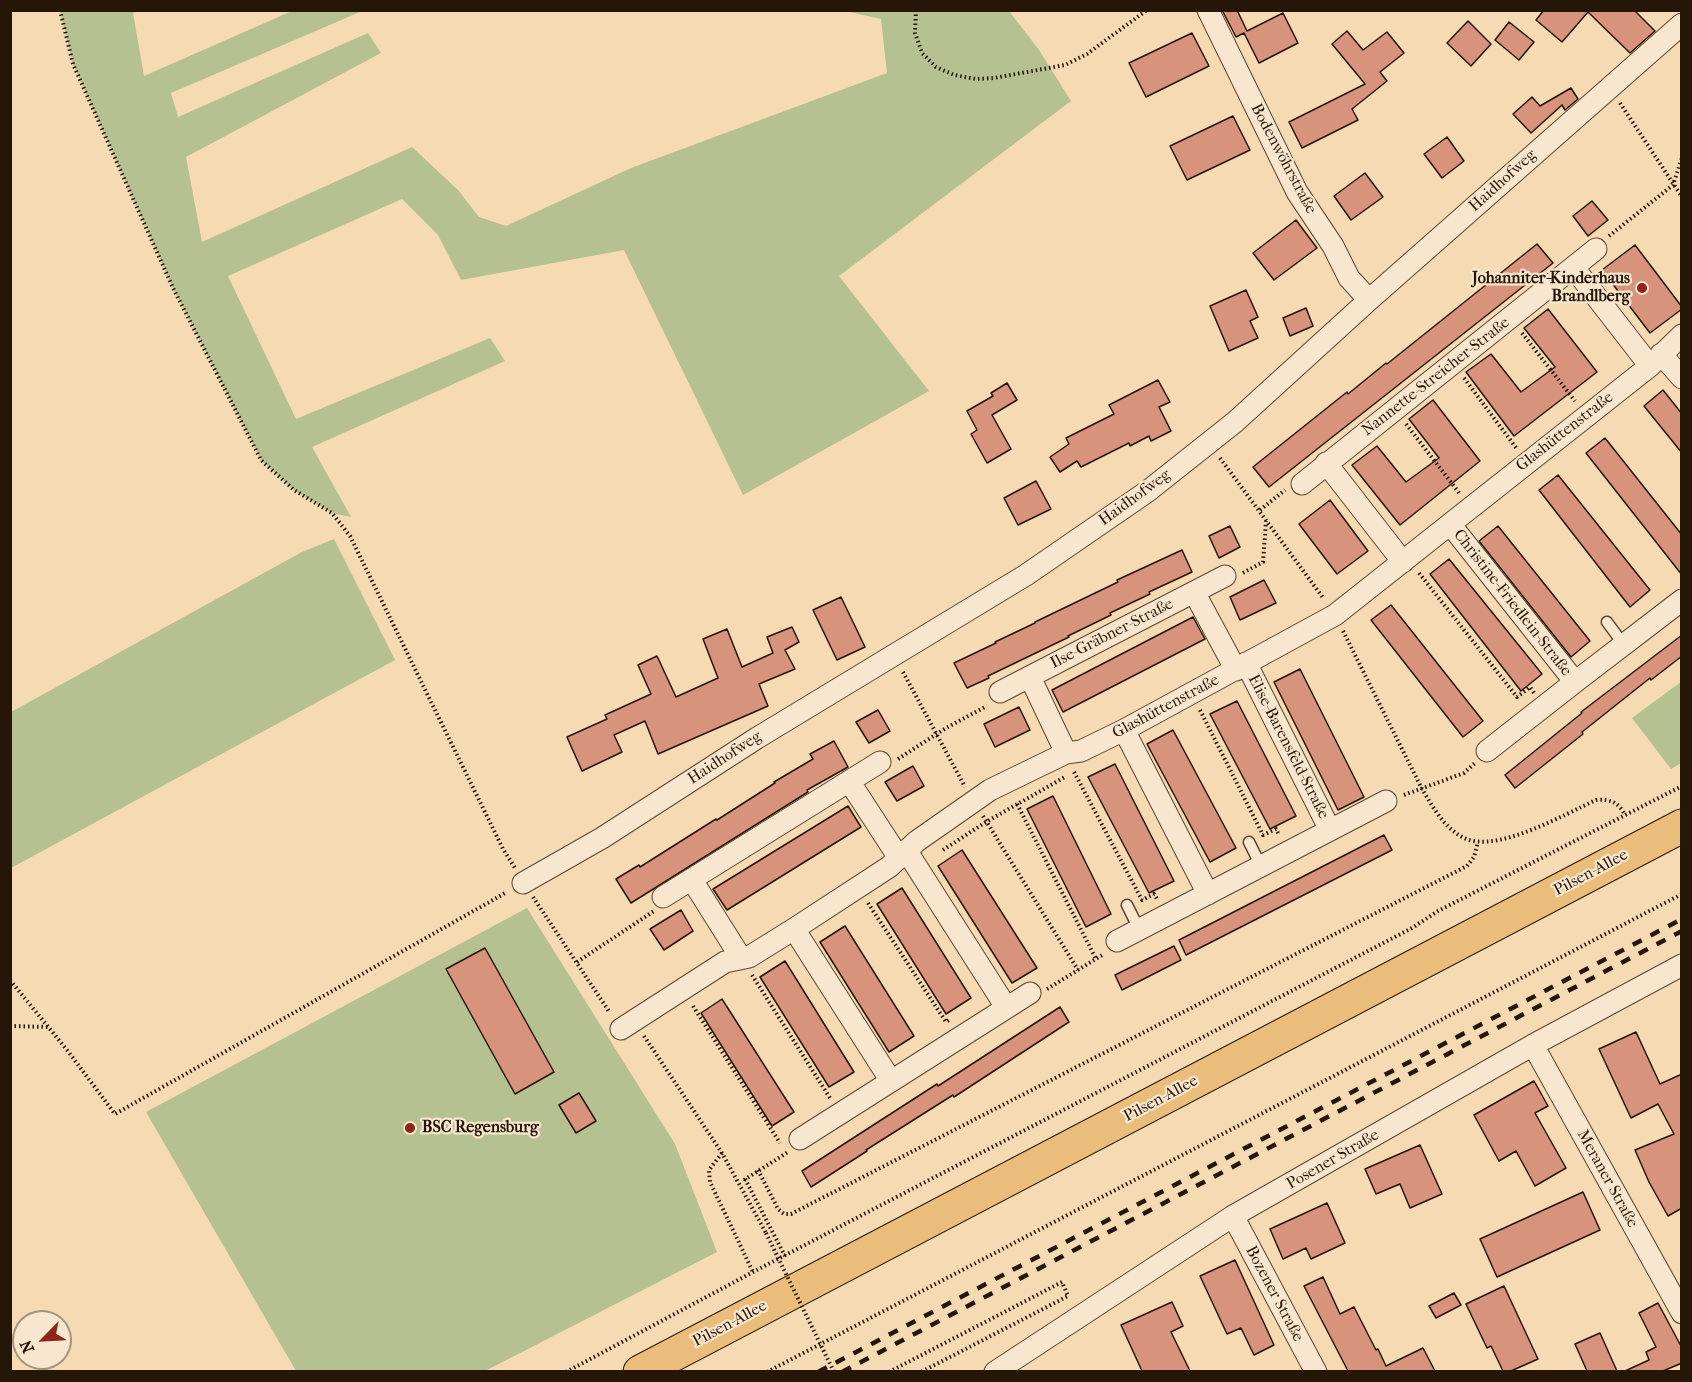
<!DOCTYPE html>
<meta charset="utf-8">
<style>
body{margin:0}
#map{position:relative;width:1692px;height:1382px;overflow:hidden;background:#f5dab3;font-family:"IM FELL French Canon",serif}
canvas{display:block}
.frame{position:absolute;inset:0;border:12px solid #261607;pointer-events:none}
.north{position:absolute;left:12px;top:1310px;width:60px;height:60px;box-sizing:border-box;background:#f8e7ce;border:2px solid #a4937e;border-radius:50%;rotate:246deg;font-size:16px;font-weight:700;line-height:24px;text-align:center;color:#261607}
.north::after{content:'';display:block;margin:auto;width:21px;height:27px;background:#8f2418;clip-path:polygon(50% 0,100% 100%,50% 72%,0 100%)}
</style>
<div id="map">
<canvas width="1692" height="1382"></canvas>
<div class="frame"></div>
<div class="north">N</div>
</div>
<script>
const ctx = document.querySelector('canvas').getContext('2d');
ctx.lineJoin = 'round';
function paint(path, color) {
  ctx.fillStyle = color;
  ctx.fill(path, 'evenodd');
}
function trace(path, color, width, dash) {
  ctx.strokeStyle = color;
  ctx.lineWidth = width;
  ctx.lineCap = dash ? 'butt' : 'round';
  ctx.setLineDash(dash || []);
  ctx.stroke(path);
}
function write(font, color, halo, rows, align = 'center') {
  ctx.font = font + ' "IM FELL French Canon",serif';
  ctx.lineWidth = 4.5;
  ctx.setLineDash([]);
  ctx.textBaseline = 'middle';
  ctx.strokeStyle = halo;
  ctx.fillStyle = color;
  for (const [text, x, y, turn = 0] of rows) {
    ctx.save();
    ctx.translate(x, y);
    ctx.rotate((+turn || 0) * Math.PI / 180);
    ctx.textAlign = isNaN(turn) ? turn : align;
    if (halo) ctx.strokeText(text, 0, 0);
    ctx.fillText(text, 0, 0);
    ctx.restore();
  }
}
paint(new Path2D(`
 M60,11h78l-5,2 11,63 148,-65h67l1,1 -189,81 7,24 190,-84 13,20 -195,104 16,85 210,-95 46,43 21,27 27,9 125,-58 256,-95 -6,-54 -36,-8h164l30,39 32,51 -232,175 90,115 -186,104 -119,-245 -163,30 -23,-45 -36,-36 -174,77 68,143 194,-81 15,23 -193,86 39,70 -19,-4 -38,-23 -33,-30 -88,-172 -100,-224z
 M334,539l61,121 -384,208v-156l291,-160z
 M1681,682v81l-10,6 -39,-51z
 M527,908l148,236 42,108 -232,119h-189l-150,-259z`), '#b5c191');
const building = new Path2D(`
 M1222,10h15l10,21 36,-18 15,30 -39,20 -15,-30 -8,4z
 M1544,10h90l21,21 -25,22 -42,-41 -26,30 -26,-22z
 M1468,21l23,23 -20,22 -24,-23z
 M1509,22l25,20 -15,18 -24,-20z
 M1347,31l16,19 24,-18 17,21 -24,19 7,9 -35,28 6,11 -56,28 -13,-26 76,-38 -33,-40z
 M1192,33l17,33 -63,31 -17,-34z
 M1571,88l7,11 -13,11 -3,-5 -31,28 -18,-19 19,-17 8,9z
 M1233,116l17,34 -63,30 -17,-34z
 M1447,137l17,24 -22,17 -18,-24z
 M1365,173l18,24 -32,23 -17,-24z
 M1592,201l16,19 -20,16 -15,-20z
 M1296,220l21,28 -43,32 -21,-27z
 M1537,244l16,19 -284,224 -16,-20 94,-75 1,2 38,-31 1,1z
 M1635,245l47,62v2l-32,24 -48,-63z
 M1246,290l12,27 -8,4 8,17 -29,13 -19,-45z
 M1306,308l7,18 -23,10 -7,-18z
 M1548,309l49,63 -83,64 -48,-64 25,-18 30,38 34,-25 -31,-39z
 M1158,380l12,22 -11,5 12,24 -20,10 -2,-5 -19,10 -1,-3 -48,24 -4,-6 -17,11 -10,-15 19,-13 -3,-6 48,-24 -5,-9z
 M1007,383l10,17 -25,15 19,34 -24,14 -16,-29 6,-4 -10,-19 26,-15 -2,-3z
 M1663,390l19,24v39l-38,-47z
 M1433,400l47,61 -80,64 -48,-60 25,-19 29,36 33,-24 -30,-39z
 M1605,438l77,97v40l-96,-122z
 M1558,475l92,115 -20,17 -91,-117z
 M1036,481l15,28 -33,16 -14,-27z
 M1330,500l38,51 -31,23 -38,-50z
 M1230,526l10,21 -21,11 -10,-22z
 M1498,526l92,115 -19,16 -92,-116z
 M1182,550l10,22 -43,20 1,2 -40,19 1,2 -43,21 1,1 -81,39 1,2 -22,10 -13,-25 42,-20 -1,-1 40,-19v-1l83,-40 -1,-2z
 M1449,559l93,115 -21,17 -91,-117z
 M1264,580l12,23 -36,17 -10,-23z
 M841,597l24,50 -28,13 -24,-50z
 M1391,605l92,116 -20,16 -92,-117z
 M1193,617l12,22 -142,73 -11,-22z
 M792,627l7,15 -14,8 10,19 -36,15 9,22 -110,48 -13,-33 -31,14 8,17 -40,19 -15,-34 40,-18 -2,-4 46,-21 -13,-29 19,-9 19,41 42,-19 -15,-39 24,-10 15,38 31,-14 -6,-16z
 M1682,635v21l-31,24 -1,-2 -68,54 1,2 -68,54 -10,-13 77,-62 -1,-1z
 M1300,669l64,128 -26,13 -64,-128z
 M1237,701l59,115 -26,13 -60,-115z
 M1019,707l11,23 -35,17 -11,-23z
 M878,710l12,21 -21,12 -13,-21z
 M1173,730l63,118 -26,14 -63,-118z
 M834,741l14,26 -41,23 1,2 -177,111 -15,-24 23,-14 1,2 76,-48 1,1 58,-37 -1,-1 39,-23 -3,-5z
 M1115,764l59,117 -25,12 -61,-116z
 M913,766l11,20 -27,15 -12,-19z
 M1053,796l58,118 -25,13 -59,-118z
 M848,806l13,21 -134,83 -14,-21z
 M1384,835l8,15 -206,105 -7,-15z
 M962,850l75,118 -25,15 -74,-117z
 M902,888l69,110 -25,16 -69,-110z
 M681,910l12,21 -29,19 -14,-21z
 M845,926l69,110 -25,16 -69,-110z
 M1174,946l7,14 -59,30 -7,-15z
 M485,948l69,124 -39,22 -69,-125z
 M785,961l69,111 -25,15 -69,-110z
 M722,999l72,113 -22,14 -71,-113z
 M1060,1007l9,15 -115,75 -1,-2 -87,55 1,1 -56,36 -9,-16 135,-87 1,2z
 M1636,1032l24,52 22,-10v134l-14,8 -19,-34 -14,-32 39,-16 -16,-30 -27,14 -32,-69z
 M1534,1081l14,25 -13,7 31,55 -31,18 -19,-35 -17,10 -25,-46z
 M579,1093l17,28 -20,12 -17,-28z
 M1420,1145l22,49 -32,14 -10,-24 -24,10 -11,-25z
 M1583,1192l17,38 -103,47 -17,-38z
 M1327,1203l18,40 -34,16 -5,-11 -23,11 -13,-30z
 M1235,1260l39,85 -20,10 -13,-27 -14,6 -27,-58z
 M1323,1277l17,37 14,-7 22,43 2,-1 8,17 37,-18 12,23h-87l-44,-85z
 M1504,1286l34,73 -27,12h-8l-12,-25 -4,2 -21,-44z
 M1454,1293l7,12 -25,13 -7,-12z
 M1172,1302l11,24 -12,6 19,39h-48l-21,-46z
 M1658,1303l24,45v15l-19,8h-38l24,-11 -3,-8 10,-5 -17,-34z
 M1600,1333l17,38h-30l-12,-27z`);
paint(building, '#d8937d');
trace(building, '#261607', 1.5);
const service = new Path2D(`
 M1607,622l17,23
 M1249,842l12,24
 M1127,905l12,24`);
const minor = new Path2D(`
 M1208,10l89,182 36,54 16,32 20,22
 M1574,268l76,98
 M1661,354l21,24
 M1326,463l77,99
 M1302,484l294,-235
 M1450,524l125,158
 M1194,592l42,78
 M1246,663l84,167
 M1030,677l36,76
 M1000,692l225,-116
 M1124,730l84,164
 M1487,751l88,-69 107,-82
 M849,781l50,77
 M906,850l100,157
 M692,880l49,78
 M523,883l79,-45 155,-100 269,-163 122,-84 87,-69 134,-122 313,-276
 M663,897l217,-135
 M794,929l97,152
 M1117,941l269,-140
 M621,1029l104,-67 24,-5 45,-28 95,-62 28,-26 73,-51 76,-37 15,-2 43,-21 211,-115 315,-249 32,-31
 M1533,1045l149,268
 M800,1139l230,-146
 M1233,1216l83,156
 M995,1372l238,-156 300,-171 149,-80`);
const primary = new Path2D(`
 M640,1372l1042,-546`);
trace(service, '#5a4732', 13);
trace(minor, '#5a4732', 23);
trace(primary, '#261607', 35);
trace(new Path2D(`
 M60,10l13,54 100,224 88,172 33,30 38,23 18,23 153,313 12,19
 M916,10l-1,23 7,20 14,14 18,8 22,4 18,-1 71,-13 22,-11 60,-44
 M1620,103l62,94
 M1609,236l64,-51 9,-27
 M1522,333l53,68
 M1464,378l53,71
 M1406,424l54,70
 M1220,458l104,141
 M1260,510l25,-20
 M1243,573l20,-11 3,-41
 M1419,573l98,124 13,-10 4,6
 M1343,631l79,158c11,18 22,39 42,49 32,16 101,-24 132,-38 15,-1 22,2 29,15
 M903,672l62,115
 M1200,710l63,125 13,-6 3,6
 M898,759l48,-31 41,-22
 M1074,772l68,128 12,-6 3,5
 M1404,795l60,-22 11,-10
 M1017,804l79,155
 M983,816l95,154
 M943,850l43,-28 79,-45
 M533,897l77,116
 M868,903l78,119 3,-2
 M577,962l77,-51
 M752,975l78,123
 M10,980l57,70 48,64 392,-222
 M1047,989l57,-35
 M693,1006l87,137
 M10,1026l38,1
 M644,1036l78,117 44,80
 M722,1153l-13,17 1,12 43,90
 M758,1170l20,39 6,5h7l676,-348 7,-9 4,-15
 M745,1179l40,77
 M744,1180l44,-28
 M566,1372l187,-100 659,-344 26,-17 244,-125
 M767,1372l915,-478
 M889,1372l173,-90 6,14 -147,76`), '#261607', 4, [1.5, 3]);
trace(service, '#f8e7ce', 10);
trace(minor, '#f8e7ce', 21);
trace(primary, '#eabd7a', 33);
trace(new Path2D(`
 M818,1372l864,-453
 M842,1372l840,-441`), '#261607', 4.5, [10, 10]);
trace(new Path2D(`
 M766,1233l68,139`), '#261607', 4, [1.5, 3]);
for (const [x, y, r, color] of [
 [1642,288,6,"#8f2418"],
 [410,1128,6,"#8f2418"]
]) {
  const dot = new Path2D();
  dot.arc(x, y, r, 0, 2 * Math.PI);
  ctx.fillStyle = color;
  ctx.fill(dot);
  trace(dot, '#f8e7ce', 2);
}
write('16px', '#261607', '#f8e7ce', [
 ["Bodenwöhrstraße",1283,159,62],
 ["Haidhofweg",1503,181,-42],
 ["Nannette-Streicher-Straße",1436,377,-38],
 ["Glashüttenstraße",1565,432,-38],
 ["Haidhofweg",1135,498,-36],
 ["Christine-Friedlein-Straße",1512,603,52],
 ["Ilse-Gräbner-Straße",1112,634,-27],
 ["Glashüttenstraße",1166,707,-28],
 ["Elise-Barensfeld-Straße",1288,747,63],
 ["Haidhofweg",725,758,-33],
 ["Pilsen-Allee",1591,873,-28],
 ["Pilsen-Allee",1161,1099,-28],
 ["Posener Straße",1333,1160,-30],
 ["Meraner Straße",1607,1179,61],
 ["Bozener Straße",1274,1294,62],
 ["Pilsen-Allee",730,1324,-28]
]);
write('bold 16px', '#261607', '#f8e7ce', [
 ["Johanniter-Kinderhaus",1630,279],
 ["Brandlberg",1630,297],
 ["BSC Regensburg",422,1128,"left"]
], 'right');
</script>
